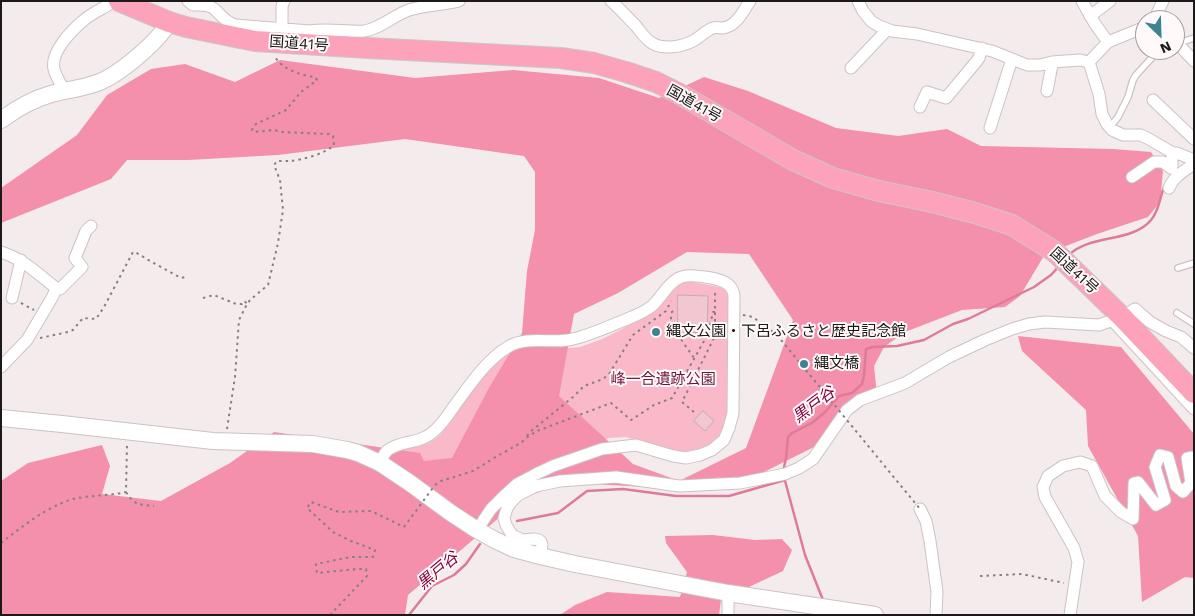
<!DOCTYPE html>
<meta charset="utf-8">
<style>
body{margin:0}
#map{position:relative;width:1195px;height:616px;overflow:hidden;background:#f4ebed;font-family:"Work Sans",sans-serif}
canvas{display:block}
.frame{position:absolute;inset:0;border:2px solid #1c191a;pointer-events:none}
.north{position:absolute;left:1135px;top:10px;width:50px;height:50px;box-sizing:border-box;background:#fff9fa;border:1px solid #a49fa0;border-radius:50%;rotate:156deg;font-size:14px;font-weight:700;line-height:20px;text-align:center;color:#1c191a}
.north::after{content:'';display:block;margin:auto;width:18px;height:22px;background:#3e8390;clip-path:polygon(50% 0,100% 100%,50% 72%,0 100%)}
</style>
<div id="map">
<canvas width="1195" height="616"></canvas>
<div class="frame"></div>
<div class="north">N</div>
</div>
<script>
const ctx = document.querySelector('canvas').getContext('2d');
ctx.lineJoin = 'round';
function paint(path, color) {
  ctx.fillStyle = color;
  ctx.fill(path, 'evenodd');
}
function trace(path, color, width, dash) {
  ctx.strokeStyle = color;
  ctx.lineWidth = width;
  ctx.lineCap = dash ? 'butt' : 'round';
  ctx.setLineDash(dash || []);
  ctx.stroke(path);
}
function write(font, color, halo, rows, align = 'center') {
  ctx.font = font + ' "Work Sans","Noto Sans JP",sans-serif';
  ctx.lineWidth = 4;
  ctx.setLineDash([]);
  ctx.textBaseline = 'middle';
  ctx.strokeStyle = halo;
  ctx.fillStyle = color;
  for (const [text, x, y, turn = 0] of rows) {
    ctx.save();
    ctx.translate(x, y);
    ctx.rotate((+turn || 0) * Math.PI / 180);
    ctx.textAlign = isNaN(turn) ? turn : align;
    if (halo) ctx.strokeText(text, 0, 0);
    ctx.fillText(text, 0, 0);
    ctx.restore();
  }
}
paint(new Path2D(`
 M688,281l36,7 6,6 -3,61 1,57 -3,13 -6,11 -9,8 -15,6 -15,2 -54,-15 -17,1 -30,10 -88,50 -99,-46c19,-5 34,-4 49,-18l46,-63 17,-15 14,-4 62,-5 22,-8 20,-10 17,-11 34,-31 8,-5z`), '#fab9c9');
paint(new Path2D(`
 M280,60l135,18 98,-8 86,8 60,20 45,-21 44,14 88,37 62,8 49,-7 34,17 132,3 38,3 12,19 -3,31 -12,15 -51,17 -52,20 -25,42 -15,11 -43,3 -57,22 -21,15 -10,19 3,29 -19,10 -38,39 -62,31 -94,13 -89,-5 -28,6 -26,10 -113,96 -3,20h-404v-134l27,-18 74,-18 8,21 -8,28 59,7 69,-38 44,-31 146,21 4,8 28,-3 38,-72 32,-53 5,-62 8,-41v-58l-11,-16 -119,-17 -127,16 -90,5h-61l-16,19 -110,44v-35l76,-53 30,-40 44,-26 34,-5 50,18zM687,252l62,2 44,66 -47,128 -67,33 -46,-17 -74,-68 15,-82 44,-21z
 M1018,336l103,11 73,87v144l-9,-1 -43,25 -4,-66 -50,-90 -2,-36 -64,-59z
 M713,535l42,5 27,-1 10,11 -9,21 -62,29 -2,15h-159l15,-10 32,-13 73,5 7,-25 -21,-29 -1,-7z`), '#f48fac');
trace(new Path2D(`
 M1069,255c21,-21 63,-12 82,-35 8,-9 9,-23 13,-33
 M783,472l3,-14 2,-21 4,-4 20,-10 13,-11 14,-16 13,-3 10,-9 2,-8 2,-27 7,-2 24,-1 27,-6 29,-16 15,-5 66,-32 17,-12 8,-9
 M784,477l21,78 18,45
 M517,521l41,-8 29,-22 36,-2 53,7h53l56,-16
 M409,615l23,-29 22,-11 12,-11 14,-20`), '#de7b98', 2.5);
const building = new Path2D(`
 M678,295l30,1 -1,37 -29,-1z
 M703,411l11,10 -9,10 -11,-10z`);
paint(building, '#f2c7d2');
trace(building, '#bab1b3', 1);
const lane = new Path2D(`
 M1177,41h8l9,-3
 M1110,127l8,-10 10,-20 5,-17 3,-5 23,-25
 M1178,268l16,-5
 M1177,313l17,11`);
const street = new Path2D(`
 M188,1l5,4c6,0 14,-1 20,3 8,6 10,13 22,17l75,6c18,-3 36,1 54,0 16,-2 30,-16 45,-21 16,-5 34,-5 50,-9
 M611,1c9,8 17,17 25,25 5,6 9,13 16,17 11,7 29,4 41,-2 6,-3 10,-8 16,-11 5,-4 9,-2 14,-2 14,-2 20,-17 27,-27
 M858,1l5,10 8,10 8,5 13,5 25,3 75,17 35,14h13l12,-3 28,-2 9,2
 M1082,1l13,23 13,18
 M1090,16l20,-15
 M1154,20l9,-19
 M282,29v-23l2,-5
 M1175,41l19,20
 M1089,62l10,32 3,20 5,10 5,6 11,5h18l8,4 24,14h4l17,7
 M1089,62l19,-20 37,-15
 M851,68l35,-37v-2
 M64,91c-3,-7 -8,-14 -10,-22 -4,-17 18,-39 30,-49 7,-6 16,-10 24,-15
 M1047,91l5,-26v-3
 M1153,100l41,39
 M920,107l7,-15 19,6 30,-36 3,-4 3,-10
 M990,128l22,-69
 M1132,177l22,-15h9l8,6 1,-1v-9l1,-5
 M1169,188c4,-11 15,-17 25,-24
 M1,252c22,7 37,22 55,36l-3,8 -26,44 -26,27
 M56,288l4,1 22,-22 -7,-9 11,-27 5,-5
 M12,298l9,-38
 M1112,320l82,89
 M380,463c2,-5 4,-10 8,-13 13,-10 32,-6 45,-18 9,-7 15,-17 22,-27 15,-20 31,-45 53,-58 18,-11 41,-4 60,-7 19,-3 46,-16 64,-23 7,-3 15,-7 20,-11 11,-10 18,-28 34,-30 9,-1 33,2 40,7 5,3 7,6 8,12l-1,118 -4,15 -5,12 -12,10 -12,5 -14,3 -13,-2 -37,-11 -34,4 -49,17 -17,8 -19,10 -11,10 -15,15 -14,21
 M920,509l6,12 4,20 7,51 -1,23
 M540,556l2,-11 -1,-3 -2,-2 -5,-1 -12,1 -10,-5 -6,-10 -2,-7 3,-10 4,-6 7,-7 18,-9 24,-5 56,-4 63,9 61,-3 45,-9 14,-6 14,-9 34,-49 13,-10 45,-17 44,-26 36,-17 27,-11 17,-5 16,-2 54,3 23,-8 13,-8 15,13 16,9 15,6 13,11
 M728,615v-22
 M1070,615l8,-53 -4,-14 -29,-51 -2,-10 5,-11 15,-10 17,-4 12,4 13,30 16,16 12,7 1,-36 4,-1 18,23 9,-5 -10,-33 5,-12 8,2 8,29 7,6 8,-9 -4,-25 4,-1 3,3`);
const secondary = new Path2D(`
 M1,120c15,-11 30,-20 47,-25 16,-5 33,-6 49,-12 22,-8 61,-41 72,-61
 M1,418l61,6 151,17 100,3 34,6 11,3 22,10 30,20 41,30 26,17 18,10 19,9 26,7 35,8 153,29 147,22`);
const highway = new Path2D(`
 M119,1l50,21 17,5 69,14 113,7 193,10 33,5 32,9 30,10 22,11 115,67 40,18 46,13 53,11 43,11 37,12 43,27 67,65 72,76`);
trace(lane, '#ccc2c4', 8);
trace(street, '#ccc2c4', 13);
trace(secondary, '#ccc2c4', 18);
trace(highway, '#c9c8c8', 22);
trace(new Path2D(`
 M203,298l11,-3 22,9h6l2,-3 4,3
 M21,303l13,7
 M673,311l-2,2v12l23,33
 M743,315l10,2 24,18
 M40,338l28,-6 5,-2 10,-12 13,1 8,-12 29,-55h2l15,9 31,17 5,-1
 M687,372l8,4
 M694,412l-12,-10 33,-66v-47
 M227,429l8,-52 4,-57 7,-14 4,-6 18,-15 10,-42 5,-33 -3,-30 -6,-15 3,-4c4,0 8,0 12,0 13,-1 36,-7 45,-16l-1,-9 -4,-2 -48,-2 -7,-2 -20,2 -2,-2 1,-3 3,-3 30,-14 15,-18 16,-12 -2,-3c-14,-2 -32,-7 -40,-20
 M527,436l3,-4 43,-35 11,-11 19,-7 6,-5 24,-39 33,-24 5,-10
 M435,485l6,-4 32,-10 21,-13 28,-16 4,-4 11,-7 74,-28 20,17 23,-15 18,-7 36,-64 5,-22h2
 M126,492c9,14 13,12 28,14
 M1,543c22,-17 45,-36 72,-44 17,-4 36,-3 53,-7l1,-48
 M980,576l42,-2 42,9
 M330,615l37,-39 -1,-7h-9l-40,4 -1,-9 35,-7h22l2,-7 -24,-9 -18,-9 -26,-24 4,-6 28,10 32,-1 33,16`), '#868081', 2, [2.5, 4]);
trace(lane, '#fff', 5.5);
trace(street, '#fff', 11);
trace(secondary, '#fff', 16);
trace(highway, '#fca2bb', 20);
trace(new Path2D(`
 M777,335l143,174
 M404,527l31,-42`), '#868081', 2, [2.5, 4]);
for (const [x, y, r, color] of [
 [656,332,5,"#3e8390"],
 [804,364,5,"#3e8390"]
]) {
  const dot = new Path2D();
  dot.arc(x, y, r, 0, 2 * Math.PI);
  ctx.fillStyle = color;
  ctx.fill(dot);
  trace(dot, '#fff9fa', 2);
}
write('15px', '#1c191a', '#fff9fa', [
 ["国道41号",299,44,4],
 ["国道41号",694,104,29],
 ["国道41号",1074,271,43]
]);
write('15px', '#1c191a', '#fff9fa', [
 ["縄文公園・下呂ふるさと歴史記念館",666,332],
 ["縄文橋",814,364]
], 'left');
write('15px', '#6d1438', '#fff9fa', [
 ["峰一合遺跡公園",663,380]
]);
write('italic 16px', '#81033e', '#fff9fa', [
 ["黒戸谷",814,405,-37],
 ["黒戸谷",438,571,-40]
]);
</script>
